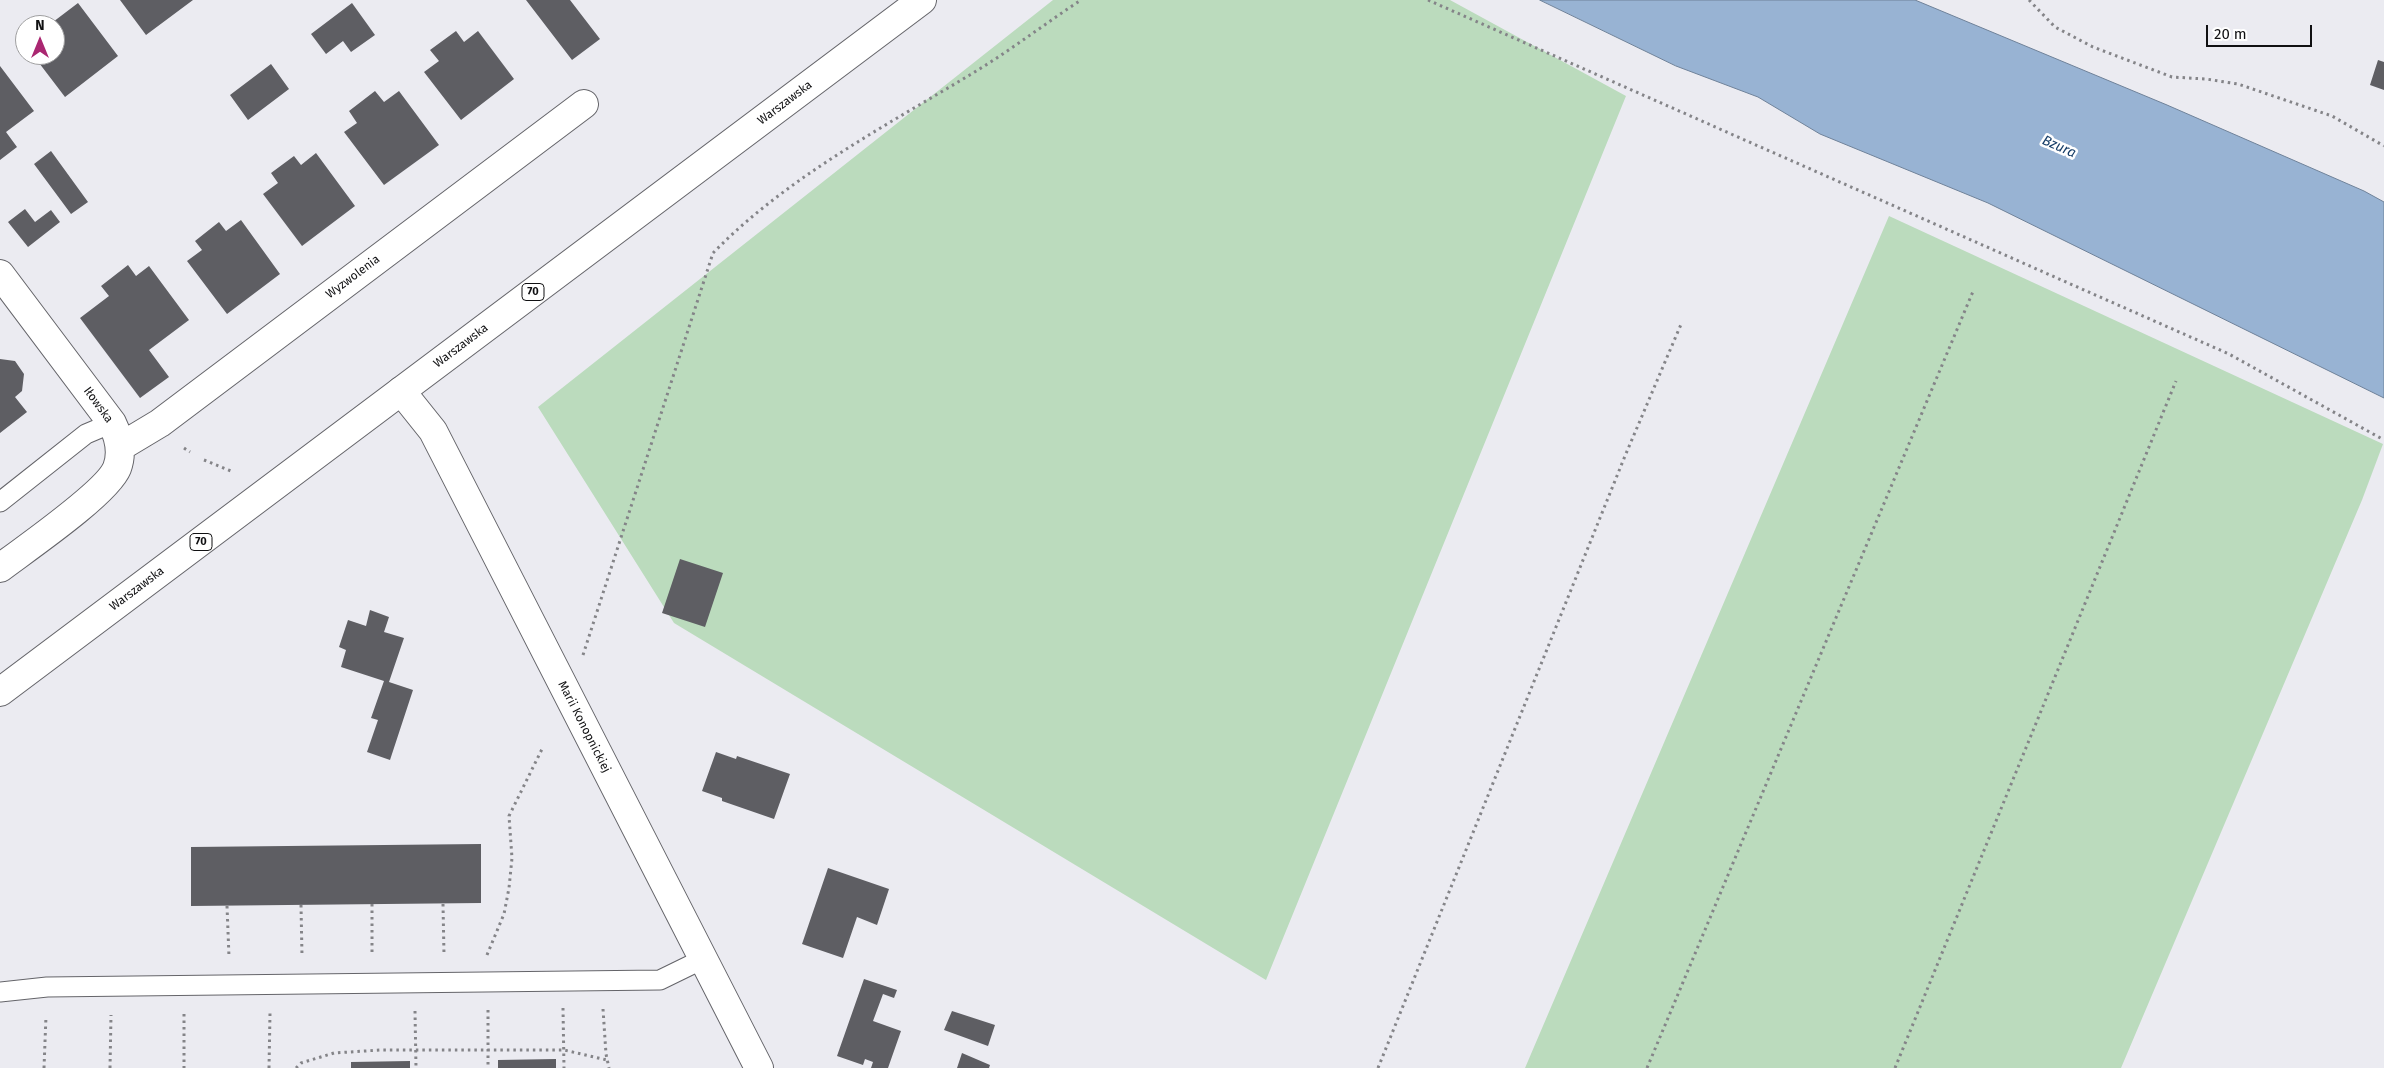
<!DOCTYPE html>
<meta charset="utf-8">
<style>
body{margin:0}
#map{position:relative;width:2384px;height:1068px;overflow:hidden;background:#ebebf1;font-family:"Fira Sans",sans-serif}
canvas{display:block}
.north{position:absolute;left:15px;top:15px;width:50px;height:50px;box-sizing:border-box;background:#fff;border:1px solid #9f9fa0;border-radius:50%;rotate:0deg;font-size:14px;font-weight:700;line-height:20px;text-align:center;color:#101012}
.north::after{content:'';display:block;margin:auto;width:18px;height:22px;background:#aa2771;clip-path:polygon(50% 0,100% 100%,50% 72%,0 100%)}
.scale{position:absolute;left:2206px;top:25px;width:106px;height:22px;box-sizing:border-box;border:2px solid #101012;border-top:0;padding-left:6px;font-size:15px;line-height:18px;white-space:nowrap;color:#101012;-webkit-text-stroke:4px #fff;paint-order:stroke}
</style>
<div id="map">
<canvas width="2384" height="1068"></canvas>
<div class="north">N</div>
<div class="scale">20 m</div>
</div>
<script>
const ctx = document.querySelector('canvas').getContext('2d');
ctx.lineJoin = 'round';
function paint(path, color) {
  ctx.fillStyle = color;
  ctx.fill(path, 'evenodd');
}
function trace(path, color, width, dash) {
  ctx.strokeStyle = color;
  ctx.lineWidth = width;
  ctx.lineCap = dash ? 'butt' : 'round';
  ctx.setLineDash(dash || []);
  ctx.stroke(path);
}
function write(font, color, halo, rows, align = 'center') {
  ctx.font = font + ' "Fira Sans",sans-serif';
  ctx.lineWidth = 5;
  ctx.setLineDash([]);
  ctx.textBaseline = 'middle';
  ctx.strokeStyle = halo;
  ctx.fillStyle = color;
  for (const [text, x, y, turn = 0] of rows) {
    ctx.save();
    ctx.translate(x, y);
    ctx.rotate((+turn || 0) * Math.PI / 180);
    ctx.textAlign = isNaN(turn) ? turn : align;
    if (halo) ctx.strokeText(text, 0, 0);
    ctx.fillText(text, 0, 0);
    ctx.restore();
  }
}
paint(new Path2D(`
 M1053,0h397l176,96 -360,884 -592,-357 -136,-216z
 M1889,216l494,228 -21,56 -241,568h-596z`), '#bbdbbd');
const water = new Path2D(`
 M1540,0h375l252,105 197,86 20,11v196l-396,-195 -168,-69 -62,-37 -82,-31z`);
paint(water, '#98b3d3');
trace(water, '#6f8299', 1);
paint(new Path2D(`
 M120,0h73l-47,35z
 M526,0h44l30,39 -28,21z
 M78,3l40,53 -53,41 -32,-42h22v-30h-6z
 M352,3l23,32 -24,17 -8,-11 -17,13 -15,-20z
 M456,31l8,11 14,-11 36,48 -53,41 -37,-48 15,-11 -9,-11z
 M2378,60l6,2v28l-14,-5z
 M271,64l18,25 -41,31 -18,-25z
 M0,66l34,45 -28,21 11,15 -17,13z
 M375,91l9,11 15,-11 40,54 -55,40 -40,-53 13,-9 -8,-12z
 M51,151l37,51 -17,12 -37,-50z
 M316,153l39,53 -53,40 -39,-52 15,-11 -7,-10 23,-17 7,9z
 M25,209l10,13 16,-12 9,12 -32,25 -20,-25z
 M241,220l39,54 -53,40 -40,-53 15,-11 -7,-9 24,-19 7,9z
 M128,265l8,11 13,-10 40,54 -40,30 20,27 -29,21 -60,-80 29,-22 -8,-10z
 M0,359l15,2 9,13 -2,17 -7,6 12,15 -27,21z
 M680,559l43,14 -18,54 -43,-14z
 M370,610l19,7 -5,15 20,6 -15,44 24,8 -23,70 -23,-8 11,-32 -7,-2 13,-37 -43,-14 5,-17 -7,-3 9,-27 18,6z
 M716,752l20,7 1,-3 53,18 -16,45 -52,-18v-3l-20,-7z
 M481,844v59l-290,3v-59z
 M828,868l61,21 -12,36 -20,-8 -14,41 -41,-14z
 M864,979l33,11 -3,8 -11,-4 -10,27 28,10 -13,37h-17l2,-6 -8,-3 -2,6 -26,-9z
 M952,1011l43,14 -7,21 -44,-16z
 M962,1053l28,12 -1,3h-32z
 M556,1059v9h-58v-8z
 M410,1061v7h-59v-6z`), '#5e5e63');
const lane = new Path2D(`
 M0,502l86,-68 26,-11
 M0,992l47,-5 613,-7 43,-21`);
const street = new Path2D(`
 M0,274l112,149c7,14 11,29 5,45 -10,25 -92,81 -117,100
 M401,391l32,40 326,637
 M120,447l40,-24 424,-319`);
const primary = new Path2D(`
 M0,692l922,-692`);
trace(lane, '#646469', 21);
trace(street, '#646469', 30);
trace(primary, '#646469', 30);
trace(new Path2D(`
 M1428,0l801,354 155,86
 M2029,0l26,27 38,20 79,30 34,2 32,5 94,32 52,30
 M184,448l6,4
 M204,460l27,11
 M583,655l130,-402c72,-74 167,-124 255,-177 39,-23 75,-51 113,-76
 M372,904v52
 M443,904l1,51
 M301,905l1,51
 M227,906l2,51
 M487,955l17,-41 5,-26 3,-30 -3,-42 34,-69
 M563,1008l1,60
 M603,1009l3,45 3,14
 M488,1010v58
 M415,1011l1,57
 M184,1014v54
 M44,1068l2,-52
 M110,1068l1,-53
 M269,1068l1,-55
 M296,1068l5,-5 33,-10 46,-3h184l43,10
 M1378,1068l247,-612 57,-134
 M1647,1068l327,-779
 M1895,1068l281,-687`), '#848488', 3, [2.5, 4]);
trace(lane, '#fff', 19);
trace(street, '#fff', 28);
trace(primary, '#fff', 28);
for (const [x, y, w] of [
 [533,292,22],
 [201,542,22]
]) {
  const box = new Path2D();
  box.roundRect(x - w / 2, y - 8.5, w, 17, 4);
  ctx.fillStyle = '#fff';
  ctx.fill(box);
  trace(box, '#101012', 1);
}
write('bold 11px', '#101012', null, [
 ["70",533,292],
 ["70",201,542]
]);
write('12px', '#101012', '#fff', [
 ["Warszawska",785,103,-37],
 ["Wyzwolenia",353,277,-37],
 ["Warszawska",461,346,-37],
 ["Iłowska",98,405,54],
 ["Warszawska",137,589,-37],
 ["Marii Konopnickiej",584,727,63]
]);
write('italic 14px', '#173e68', '#fff', [
 ["Bzura",2059,147,24]
]);
</script>
